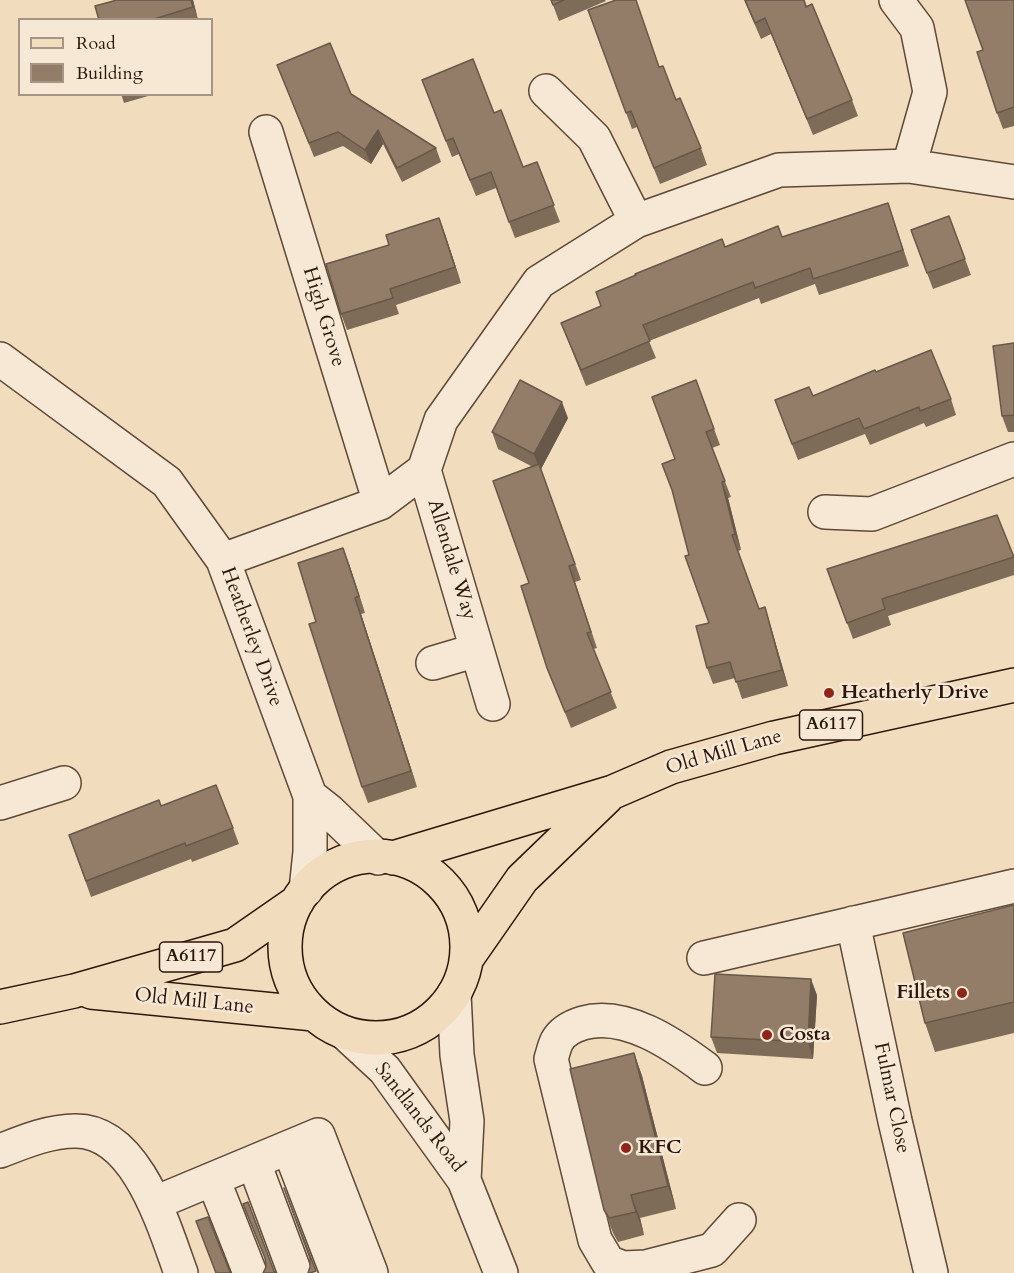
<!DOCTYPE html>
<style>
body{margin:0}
#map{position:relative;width:1014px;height:1273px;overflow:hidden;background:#f1dcbe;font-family:Cardo,serif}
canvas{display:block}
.legend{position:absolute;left:18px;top:18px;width:195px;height:78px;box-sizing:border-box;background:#f6e8d5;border:2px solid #a69484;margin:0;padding:8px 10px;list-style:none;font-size:18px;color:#2d170b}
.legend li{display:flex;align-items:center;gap:12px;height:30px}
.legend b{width:30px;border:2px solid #a69484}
</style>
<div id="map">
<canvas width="1014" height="1273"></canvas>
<ul class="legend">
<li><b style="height:8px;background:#f1dcbe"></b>Road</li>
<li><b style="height:16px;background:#937d68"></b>Building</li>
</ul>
</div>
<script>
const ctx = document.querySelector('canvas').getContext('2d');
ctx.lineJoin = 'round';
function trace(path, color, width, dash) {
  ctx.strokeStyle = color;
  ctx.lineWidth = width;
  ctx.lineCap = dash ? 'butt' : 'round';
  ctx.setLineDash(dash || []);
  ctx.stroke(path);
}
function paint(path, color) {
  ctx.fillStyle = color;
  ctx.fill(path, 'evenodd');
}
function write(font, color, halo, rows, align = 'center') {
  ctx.font = font + ' Cardo,serif';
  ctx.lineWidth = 5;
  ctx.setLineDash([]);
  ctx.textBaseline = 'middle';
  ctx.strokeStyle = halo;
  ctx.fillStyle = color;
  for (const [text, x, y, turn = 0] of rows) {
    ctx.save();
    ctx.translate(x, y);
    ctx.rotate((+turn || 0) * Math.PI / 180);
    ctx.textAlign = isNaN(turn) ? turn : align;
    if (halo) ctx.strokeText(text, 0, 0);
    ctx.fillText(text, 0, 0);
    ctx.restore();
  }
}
const minor = new Path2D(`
 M896,0l21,28 13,64 -21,74
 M546,91l48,47 42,83
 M266,132l114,371
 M0,359l167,123 56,78 87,236v56l-4,38
 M424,470l69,234
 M825,512l47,2 142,-55
 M223,560l157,-57 44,-33 17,-50 98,-138 97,-61 143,-51 130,-4 105,16
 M433,663l44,-13
 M310,796l19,15 49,47
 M0,803l64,-20
 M853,923l42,198 36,152
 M704,958l310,-72
 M454,994l3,61 10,66 -3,59
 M346,1034l39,36 79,110 37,93
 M705,1068c-32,-24 -80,-57 -122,-45 -10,3 -21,9 -26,18 -3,6 -4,12 -6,18l44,181 13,22 15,6 23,-1 66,-17 27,-30
 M289,1148l48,125
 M0,1151c23,-9 49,-20 75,-20 62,-1 89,96 106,142
 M254,1163l41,110
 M213,1179l37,94
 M155,1203l163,-68 53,138`);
const major = new Path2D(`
 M285 947a91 91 0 1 1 182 0a91 91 0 1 1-182 0Z
 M393,858l220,-66 58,-25 103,-29 240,-53
 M467,958l55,-79 85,-82
 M91,992l223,22
 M0,1007l74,-16 161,-46 62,-43`);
trace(minor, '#5e4838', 36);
trace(major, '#2d170b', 36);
trace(minor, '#f6e8d5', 33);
trace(major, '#f1dcbe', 33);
paint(new Path2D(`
 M117,0h76l5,20h-99z
 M551,0h54l1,1 -47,20z
 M744,0h60l48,100 6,16 -45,19 -42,-101 -10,5z
 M1014,0v126l-11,3 -6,-16 -14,-63z
 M588,10l71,57 42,81 6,17 -47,19 -23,-57 -5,2z
 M277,65l74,29 85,54 5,14 -39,20 -19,-38 -12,20 -28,-18 -29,11z
 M121,94h34l-31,9z
 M428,96l66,17 29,54 14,-5 23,60 -45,16 -19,-50 -20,8 -17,-42 -7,3z
 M888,203l21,63 -90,29 -4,-11 -54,20 -2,-6 -110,43 7,17 -70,28 -25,-63 40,-17 -5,-14 129,-45 57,-10z
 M949,216l22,59 -38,14 -22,-59z
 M445,234l16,49 -65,22 3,9 -52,16 -6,-16z
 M1014,343v89h-6l-6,-16z
 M876,372l75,27 5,16 -30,12 -2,-4 -54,22 -5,-11 -67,26 -17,-44z
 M696,380l24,65 -8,3 19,49 -3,1 13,52 -3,1 21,58 11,15 18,62 -46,13 -7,-21 -22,6 -6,-16 2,-45 -36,-129 2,-35z
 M568,418l-27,51 40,111 -6,2 22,66 -4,1 24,59 -46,20 -24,-60 -18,-85 4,-116 -35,-18 -6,-17z
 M1014,556v19l-126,41 3,9 -38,14 -26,-70z
 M349,564l16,49 -4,1 56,173 -49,16 -6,-16 -46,-165z
 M161,806l72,22 6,16 -47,18 -1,-3 -100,38 -22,-62z
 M1014,905v128l-79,19 -10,-29z
 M817,995l-4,64 -96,-6 -6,-16z
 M634,1053l8,23 34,133 -36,9 4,17 -26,7 -5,-9 -9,-23z`), '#7e6c59');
paint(new Path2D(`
 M191,0h2l5,20z
 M378,130l5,14 -12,20 -6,-14z
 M439,218l6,16 16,49 -6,-16z
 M562,402l6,16 -27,51 40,111 -40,-111 -1,1 -6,-16z
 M722,482l6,16 13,52 -6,-16z
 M343,548l6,16 16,49 -6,-17z
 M355,598l6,16 56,173 -6,-16z
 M765,607l5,17 18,62 -6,-16z
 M811,979l6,16 -4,64 -5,-17z
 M634,1053l8,23 34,133 -8,-23z
 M631,1195l9,23 4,17 -8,-23z`), '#675849');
const building = new Path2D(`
 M117,0h74l2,7 -42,13h-52l-4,-14z
 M551,0h13l-11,5z
 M616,0h20l23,67 4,-1 13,34 4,-2 21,50 -47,20 -23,-57 -5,2 -38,-103z
 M745,0h59l2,7 6,-3 40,96 -45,19 -42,-101 -10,5z
 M965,0h49v107l-17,6 -20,-61 6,-2z
 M330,43l21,51 85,54 -39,20 -19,-38 -13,20 -27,-18 -29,11 -32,-78z
 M473,59l21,54 7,-3 22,57 14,-5 17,43 -45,17 -18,-50 -21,8 -17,-42 -7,3 -24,-61z
 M888,203l15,47 -90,29 -3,-11 -55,20 -2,-6 -110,43 7,16 -69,29 -20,-47 40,-17 -5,-14 40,-17 -1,-1 87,-35 3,8 53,-21 4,11z
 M949,216l16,43 -38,14 -16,-43z
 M439,218l16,49 -65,22 3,9 -52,16 -15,-50 63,-19 -3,-10z
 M1014,343v72l-12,1 -9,-70z
 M931,350l20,49 -31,12 -1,-4 -55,22 -5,-11 -67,26 -17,-44 34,-13 4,9 62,-26 1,2z
 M520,380l42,22 -28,52 -42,-22z
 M696,380l18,49 -8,3 19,49 -3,1 13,52 -3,1 27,74 6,-2 17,63 -46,12 -6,-20 -23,6 -11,-42 13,-3 -24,-67 4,-1 -17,-65 -10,-26 13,-5 -23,-62z
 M539,464l36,100 -6,2 22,66 -4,1 24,59 -46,20 -18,-44 -26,-82 8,-3 -36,-102z
 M997,515l17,42 -132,42 3,10 -38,14 -20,-54z
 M343,548l16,48 -4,2 56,173 -49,16 -53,-163 7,-2 -18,-59z
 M216,785l17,43 -47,18 -1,-3 -99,38 -17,-46 90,-35 2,6z
 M1014,905v97l-89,21 -22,-90z
 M715,974l96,5 -3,63 -97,-5z
 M634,1053l34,133 -37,9 5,17 -27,6 -5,-8 -34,-141z
 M284,1188l32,83 -6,2h-2l2,-6v-9z
 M248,1202l26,69 2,2h-13l3,-6 -1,-9 -22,-54z
 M208,1217l22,55 1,1h-15l-20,-52z`);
paint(building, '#937d68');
trace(building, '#675849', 1.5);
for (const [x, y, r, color] of [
 [829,693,6,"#8f2418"],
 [962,993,6,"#8f2418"],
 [767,1035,6,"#8f2418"],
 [626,1148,6,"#8f2418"]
]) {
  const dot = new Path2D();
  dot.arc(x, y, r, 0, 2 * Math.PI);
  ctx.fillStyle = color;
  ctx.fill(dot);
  trace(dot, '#f6e8d5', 2);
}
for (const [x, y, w] of [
 [831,725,63],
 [191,957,63]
]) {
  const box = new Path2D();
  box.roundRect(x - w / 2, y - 15, w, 30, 4.5);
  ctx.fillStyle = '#f6e8d5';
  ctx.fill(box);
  trace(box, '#2d170b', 1.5);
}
write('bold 18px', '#2d170b', null, [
 ["A6117",831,725],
 ["A6117",191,957]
]);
write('20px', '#2d170b', '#f6e8d5', [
 ["High Grove",323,317,73],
 ["Allendale Way",451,560,73],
 ["Heatherley Drive",251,637,70],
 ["Old Mill Lane",724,753,-16],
 ["Old Mill Lane",194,1002,6],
 ["Fulmar Close",891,1098,78],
 ["Sandlands Road",419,1118,52]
]);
write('bold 20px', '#2d170b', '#f6e8d5', [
 ["Heatherly Drive",841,693],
 ["Fillets",950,993,"right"],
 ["Costa",779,1035],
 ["KFC",638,1148]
], 'left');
</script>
